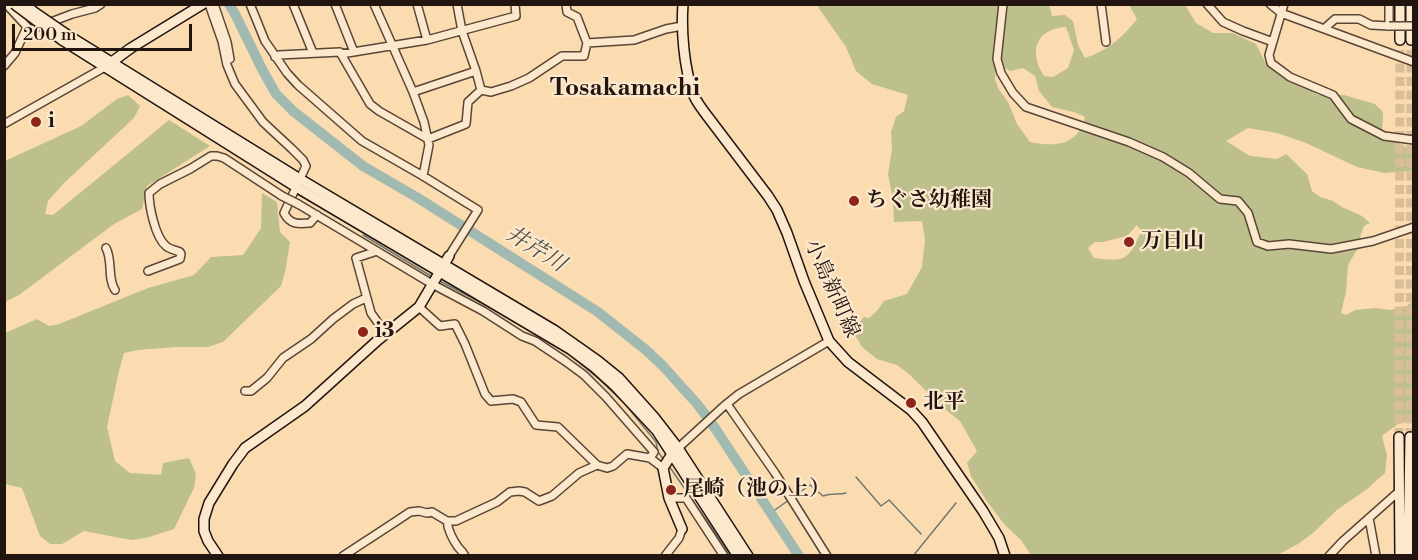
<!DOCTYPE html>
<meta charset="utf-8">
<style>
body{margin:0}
#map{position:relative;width:1418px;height:560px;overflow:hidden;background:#fbdcb0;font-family:"Libre Bodoni",serif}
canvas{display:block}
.frame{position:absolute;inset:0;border:6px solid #22140f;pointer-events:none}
.scale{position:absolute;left:12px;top:24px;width:180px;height:27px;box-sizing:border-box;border:3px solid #22140f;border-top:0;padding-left:8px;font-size:18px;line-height:21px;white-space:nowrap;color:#22140f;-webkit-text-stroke:4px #fce8cc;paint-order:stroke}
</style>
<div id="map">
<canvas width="1418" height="560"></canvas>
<div class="frame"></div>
<div class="scale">200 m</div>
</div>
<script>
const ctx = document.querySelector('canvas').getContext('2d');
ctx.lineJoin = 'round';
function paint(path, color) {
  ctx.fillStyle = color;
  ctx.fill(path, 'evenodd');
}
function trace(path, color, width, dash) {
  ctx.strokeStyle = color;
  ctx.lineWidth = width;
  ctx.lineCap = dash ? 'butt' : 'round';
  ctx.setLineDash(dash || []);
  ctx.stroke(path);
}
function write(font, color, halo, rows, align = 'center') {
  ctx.font = font + ' "Libre Bodoni","Noto Serif JP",serif';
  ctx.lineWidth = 4.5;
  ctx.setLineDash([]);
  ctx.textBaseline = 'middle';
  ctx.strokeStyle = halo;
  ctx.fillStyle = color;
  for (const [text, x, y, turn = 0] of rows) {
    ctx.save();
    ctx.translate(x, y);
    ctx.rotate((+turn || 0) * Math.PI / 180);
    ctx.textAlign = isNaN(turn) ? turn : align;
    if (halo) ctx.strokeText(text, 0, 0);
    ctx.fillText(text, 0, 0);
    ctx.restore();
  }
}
paint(new Path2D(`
 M818,4l231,1 3,11 13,-1 8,6 5,24 7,13c21,-6 39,-22 52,-39l-8,-14h56l11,18 17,10h20l23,11 10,20 52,31h26l31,9 8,8 -1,25 17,6 14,9v19l-29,2 -27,-6 -51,-24 -29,-10 -29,-5 -22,13 24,15 27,3 9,-5 21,20 5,17 8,6 13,4 9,6 20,9 8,7 -6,3 -4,11 10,7 -14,7 -8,14 -2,27 -5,21 5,2 9,-5 21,-2 14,2 17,-4 6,-5v119l-15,4 -16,12 5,19 -2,18 -19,17 -28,19 -25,24 -15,11 -21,11h-246l-10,-15 -17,-16 -18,-24 -15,-24 -4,-13 10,-12 -17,-30 -19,-15 -31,-31 -13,-10 -20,-6 -15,-12 -10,-17 12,-13 5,1 8,-7 7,-10 23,-7 15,-27 3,-27 -3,-19 -28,1 -1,-22 -5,-26 4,-25 -1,-17 5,-15 8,-6 4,-16 -36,-11 -16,-13 -10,-24 -28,-40zM1066,27l8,23 -6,18 -15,9 -9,-1c-16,-25 -8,-47 22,-49zM996,63l14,8 13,-3 12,8 4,15 13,16 22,5 11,5c-7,29 -30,30 -55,25l-13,-18 -9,-22 -10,-14 -3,-9zM1137,225l4,6c-12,29 -15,31 -47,27l-6,-10 7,-6h8l24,-6z
 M128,95l12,11 -6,12 -70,65 -16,18 -3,13 8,1 116,-95 41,26 -63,40 -5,23 -28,15 -95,71 -14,7v-141l76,-35 36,-27z
 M262,193l15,9 3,30 10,10 -5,30 -4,14 -58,56 -15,5h-33l-37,3 -14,3 -5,18 -12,56 8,34 15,12 31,2 2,-12 26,-5 7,16 -2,14 -20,41 -28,9 -15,2 -47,-9 -22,13h-12l-10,-8 -18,-48 -17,-4v-151l32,-14 12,7 10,-2 89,-36 46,-13 17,-18 32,-2 18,-27z`), '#bdc08c');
trace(new Path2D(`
 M363,235l68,41
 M438,280l57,30
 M566,352l33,27 26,25 31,38 2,10 6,8
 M669,466l62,90
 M856,477l25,29 8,-6 32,34
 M793,497l17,-12 13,11c9,-3 15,-1 23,-3
 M772,512l17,-12
 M913,556l43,-53`), '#6e7871', 1.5);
trace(new Path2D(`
 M229,4l7,12 26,53 14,25 17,17 70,55 55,32 180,114 48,38 17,16 35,39 17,23 84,128`), '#a0bab2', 10);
trace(new Path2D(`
 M1399,437l1,-397
 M1410,437l1,-397`), '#dabe98', 9, [9, 4.5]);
const street = new Path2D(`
 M6,4l24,26 42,-16 23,-6 6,-4
 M209,4l13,37 5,24 8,19 28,38 29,27 11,11 3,6 -22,47c6,12 15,11 26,10l7,-8
 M214,4l13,38 3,17
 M250,4l15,37 22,32 11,12 64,56 61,35 55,34 -29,46
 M293,4l20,49
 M335,4l19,48
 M374,4l39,88 11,30 5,23 -6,31
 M417,4l10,36
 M457,4l5,27 14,40 5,19
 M1003,4l-6,55 4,14 12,20 13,14 103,35 34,15 26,16 31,26 18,2 10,12 9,29 11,4 21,-2 42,5 42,-8 41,-14
 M1101,4l5,38
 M1207,4l16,18 20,9 30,11
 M1270,4l11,9 133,49
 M1284,4l-15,51 2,8 19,14 43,18 18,24 33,17 30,4
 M1325,28l10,-9h24l12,6 18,1v-22
 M587,43l47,-3 32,-11 16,-3
 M341,54l29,50 9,7 49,28 38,-15 2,-22 13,-12
 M275,57l4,-2 61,-3 1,2 86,-14 89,-24 -1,-12
 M4,66l11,-13 12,-26
 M481,90l10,2 20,-6 18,-8 33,-22h22l3,-13 -10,-26 -10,-5 -1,-8
 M413,92l63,-21
 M4,124l101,-57
 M298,204l134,80 51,27 39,25 13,5 30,20 19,14 22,22 48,55 -4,6
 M106,248c7,13 1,30 9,42
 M377,251l-21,7 15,55 15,21
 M148,271l32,-12 1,-5 -1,-2c-5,-2 -11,-3 -14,-6 -11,-9 -17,-40 -17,-53l11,-9 30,-15 21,-13h6l7,2 58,38
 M419,307l21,19 15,-2 10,20 20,50 6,7 22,-2 8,3 15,23 22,2 39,38 10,3 6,-2 14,-12 23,4 13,10
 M245,391h6l16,-13 16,-20 28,-19 22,-20 20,-15 13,-6
 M727,404l48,69 52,83
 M676,450l48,-44 15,-12 90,-53
 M669,498h17l38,58
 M1369,518l7,38
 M447,521c1,8 6,19 11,26 3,3 5,5 7,9
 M343,556l52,-34 15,-10 9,-1 8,2 5,-1 15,9h9l41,-19 13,-10 9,-1 6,1 14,9 13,-5 27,-23 18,-8
 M665,556l14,-18 3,-9
 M1329,556l14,-15 53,-47`);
const secondary = new Path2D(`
 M683,4c-2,27 1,63 10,89 2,7 7,13 12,20l63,83 9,14 10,23 17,48 25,60 19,21 63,48 11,12 61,89 16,27 6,18
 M66,34l234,145 254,151 44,31 21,17 35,39 24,31 70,108
 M62,40l234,147 274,162 24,18 21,19 42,45 81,125
 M1400,40v-36
 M1411,40v-36
 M109,64l22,-16 72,-44
 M1399,437l1,119
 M672,454l-9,14 6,30 13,31
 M218,556l-10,-15 -4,-10v-12l5,-16 24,-39 12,-16 60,-42 73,-66 41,-33 30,-51
 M1408,556l2,-119`);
trace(street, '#584637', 10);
trace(secondary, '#22140f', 12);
trace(street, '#fce8cc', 7);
trace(secondary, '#fce8cc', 9);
const streetBridge = new Path2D(`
 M1389,26h25
 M282,196l16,8`);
const secondaryBridge = new Path2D(`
 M14,4l48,36
 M25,4l9,8 32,22`);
trace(streetBridge, '#584637', 10, []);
trace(secondaryBridge, '#22140f', 12, []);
trace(streetBridge, '#fce8cc', 7);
trace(secondaryBridge, '#fce8cc', 9);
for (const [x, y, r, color] of [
 [36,122,6,"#8f2418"],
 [854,201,6,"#8f2418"],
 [1129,242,6,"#8f2418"],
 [363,332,6,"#8f2418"],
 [911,403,6,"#8f2418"],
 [671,490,6,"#8f2418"]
]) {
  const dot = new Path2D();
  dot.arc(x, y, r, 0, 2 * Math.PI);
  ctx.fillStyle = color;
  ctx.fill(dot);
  trace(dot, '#fce8cc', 2);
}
write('bold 21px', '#22140f', '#fce8cc', [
 ["i",48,122],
 ["ちぐさ幼稚園",866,201],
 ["万日山",1141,242],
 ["i3",375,332],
 ["北平",923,403],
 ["尾崎（池の上）",683,490]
], 'left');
write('21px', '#22140f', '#fce8cc', [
 ["小島新町線",831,289,66]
]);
write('italic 22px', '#4e4e48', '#fce8cc', [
 ["井芹川",535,250,32]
]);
write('bold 24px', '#22140f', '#fce8cc', [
 ["Tosakamachi",625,89]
]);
</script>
